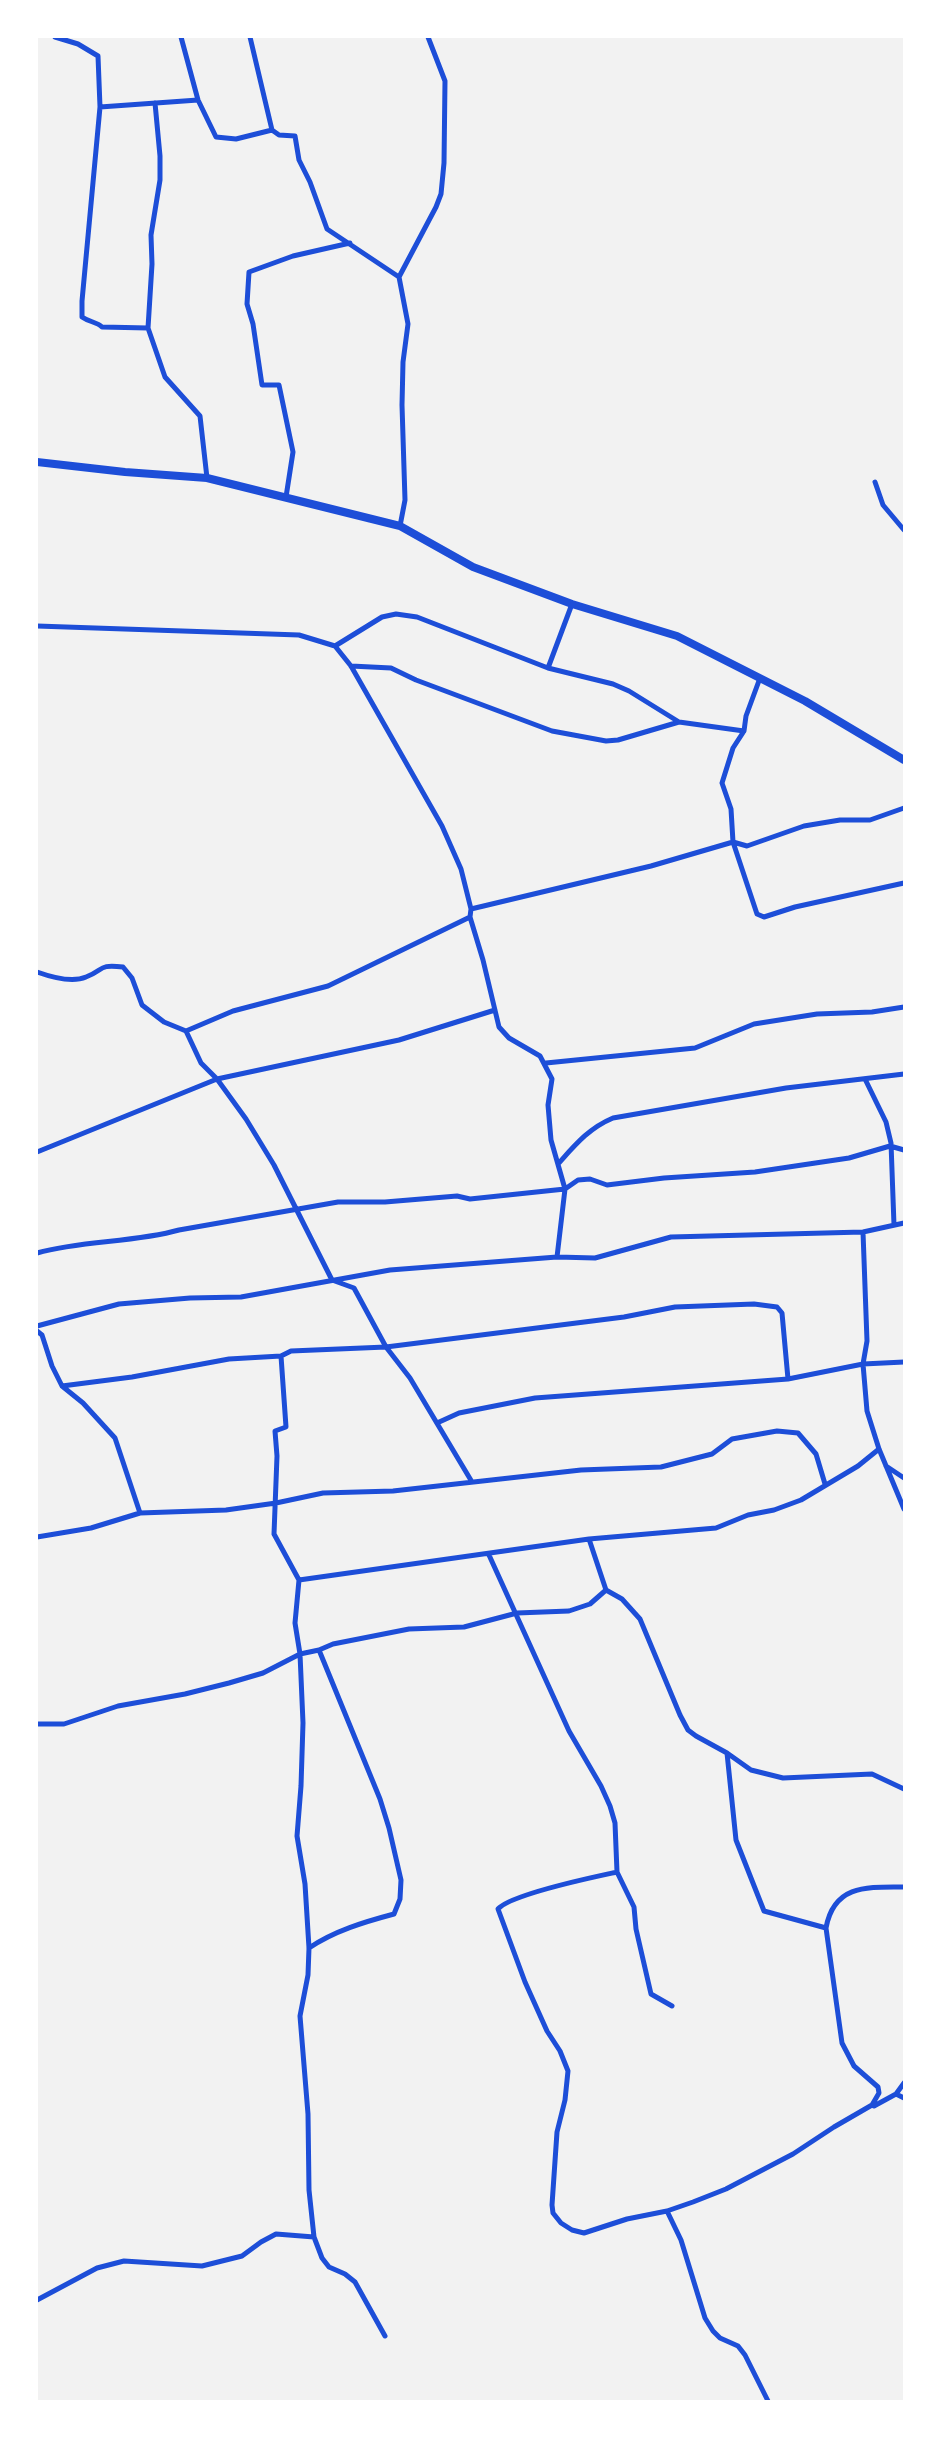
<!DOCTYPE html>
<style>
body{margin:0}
#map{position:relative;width:941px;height:2438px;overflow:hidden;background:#f2f2f2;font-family:Helvetica,sans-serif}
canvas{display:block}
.frame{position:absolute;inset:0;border:38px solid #fff;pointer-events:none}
</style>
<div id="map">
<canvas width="941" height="2438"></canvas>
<div class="frame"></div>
</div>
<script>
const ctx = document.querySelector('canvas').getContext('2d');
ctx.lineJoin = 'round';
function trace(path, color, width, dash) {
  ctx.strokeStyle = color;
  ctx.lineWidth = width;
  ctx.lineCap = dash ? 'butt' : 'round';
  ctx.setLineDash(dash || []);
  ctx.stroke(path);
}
trace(new Path2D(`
 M55,37l23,7 20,12 2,51 98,-7
 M181,37l17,63 18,37 20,2 36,-9
 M250,37l22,93 7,5 16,1 4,24 11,22 17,47 72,48
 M155,103l5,53v24l-9,55 1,29 -4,64 17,49 35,39 7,62
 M100,107l-18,194v16c7,5 15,5 20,10l46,1
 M875,482l8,23 21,25
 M286,497l7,-45 -14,-67h-17l-9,-61 -6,-20 2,-32 44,-16 57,-13
 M400,526l5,-26 -3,-95 1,-43 5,-38 -9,-47 37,-70 5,-13 3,-31 1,-82 -17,-44
 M37,626l262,9 36,11 16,20 91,160 19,43 10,40 -1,8 13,43 16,67 10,11 31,18 12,23 -4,26 3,35 14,49 -8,68
 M335,646l47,-29 14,-3 21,3 131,51 65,16 16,7 50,31
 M351,666l40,2 25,12 136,51 54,10 12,-1 61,-18 65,9
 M548,668l24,-64
 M760,678l-14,38 -2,15 -11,17 -11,35 9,26 2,33 24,72 7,3 31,-10 109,-24
 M471,909l180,-43 82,-24 14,4 57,-20 36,-6h30l34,-12
 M37,972c14,5 35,11 49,5 19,-7 11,-13 37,-10l9,11 10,27 22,17 22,9 15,32 16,16 182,-39 96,-30
 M186,1031l47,-20 95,-25 142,-69
 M546,1063l149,-15 59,-24 63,-10 55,-2 32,-5
 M865,1079l21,43 5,21 3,82
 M37,1152l180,-73 29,40 28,46 58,115 22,8 32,59 24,31 62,104
 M558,1164c17,-19 31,-36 55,-46l173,-30 118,-14
 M863,1232l4,109 -4,23 4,47 12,38 25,60
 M37,1253c46,-13 96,-10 142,-23l159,-28h47l72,-6 13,3 95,-10 13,-9 12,-1 17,6 57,-7 91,-6 94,-14 41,-12 14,4
 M37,1326l82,-22 71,-6 51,-1 149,-27 167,-13 38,1 76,-21 192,-5 41,-9
 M37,1331l5,4 10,31 10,20 21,17 32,35 25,75 86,-3 50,-7 47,-10 70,-2 188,-21 80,-3 51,-13 20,-15 45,-8 21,2 18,21 9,30
 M281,1356l5,71 -11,4 2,25 -3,78 25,46 -4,43 5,31 19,-4 61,149 9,29 12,52 -1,19 -6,15c-30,8 -60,17 -85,34
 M62,1386l70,-9 97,-18 52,-3 10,-5 95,-4 238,-30 51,-10 79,-3 23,3 5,6 6,66
 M437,1423l22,-10 76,-15 253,-19 75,-15 41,-2
 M886,1466l18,12
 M37,1537l54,-9 49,-15
 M489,1555l80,176 32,55 9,20 5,17 2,49 17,35 2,22 15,65 21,12
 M299,1580l290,-41 127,-11 32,-13 26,-5 27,-10 57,-34 21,-17
 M606,1590l16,9 18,20 40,96 8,15 8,6 31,17 24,17 32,8 89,-4 32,15
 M319,1650l14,-6 76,-15 55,-2 53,-14 52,-2 21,-7 16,-14 -17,-51
 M37,1724h27l54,-18 67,-12 44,-11 34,-10 37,-19 3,69 -2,63 -4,50 8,48 4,64 -1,27 -8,41 8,98 1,76 5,47 8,21 7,9 16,7 10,8 30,54
 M727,1753l9,87 28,71 62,17
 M617,1872c-23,5 -106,22 -119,37l27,73 22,49 13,20 8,20 -3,29 -8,32 -5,73 1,8 8,10 11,7 12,3 43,-14 40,-8 26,-9 33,-13 67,-35 41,-27 38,-22 7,-12 -1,-6 -24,-21 -12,-23 -16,-115c8,-44 42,-41 78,-41
 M896,2094l8,-11
 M874,2106l22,-12 8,4
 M667,2211l14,29 24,78 8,13 7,7 18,8 7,9 23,46
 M37,2300l60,-32 27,-7 78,5 40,-10 19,-14 15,-8 38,3`), '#1d4ed8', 5);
trace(new Path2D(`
 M37,462l88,10 82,6 193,48 73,41 99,37 105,32 128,65 99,59`), '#1d4ed8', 8);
</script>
